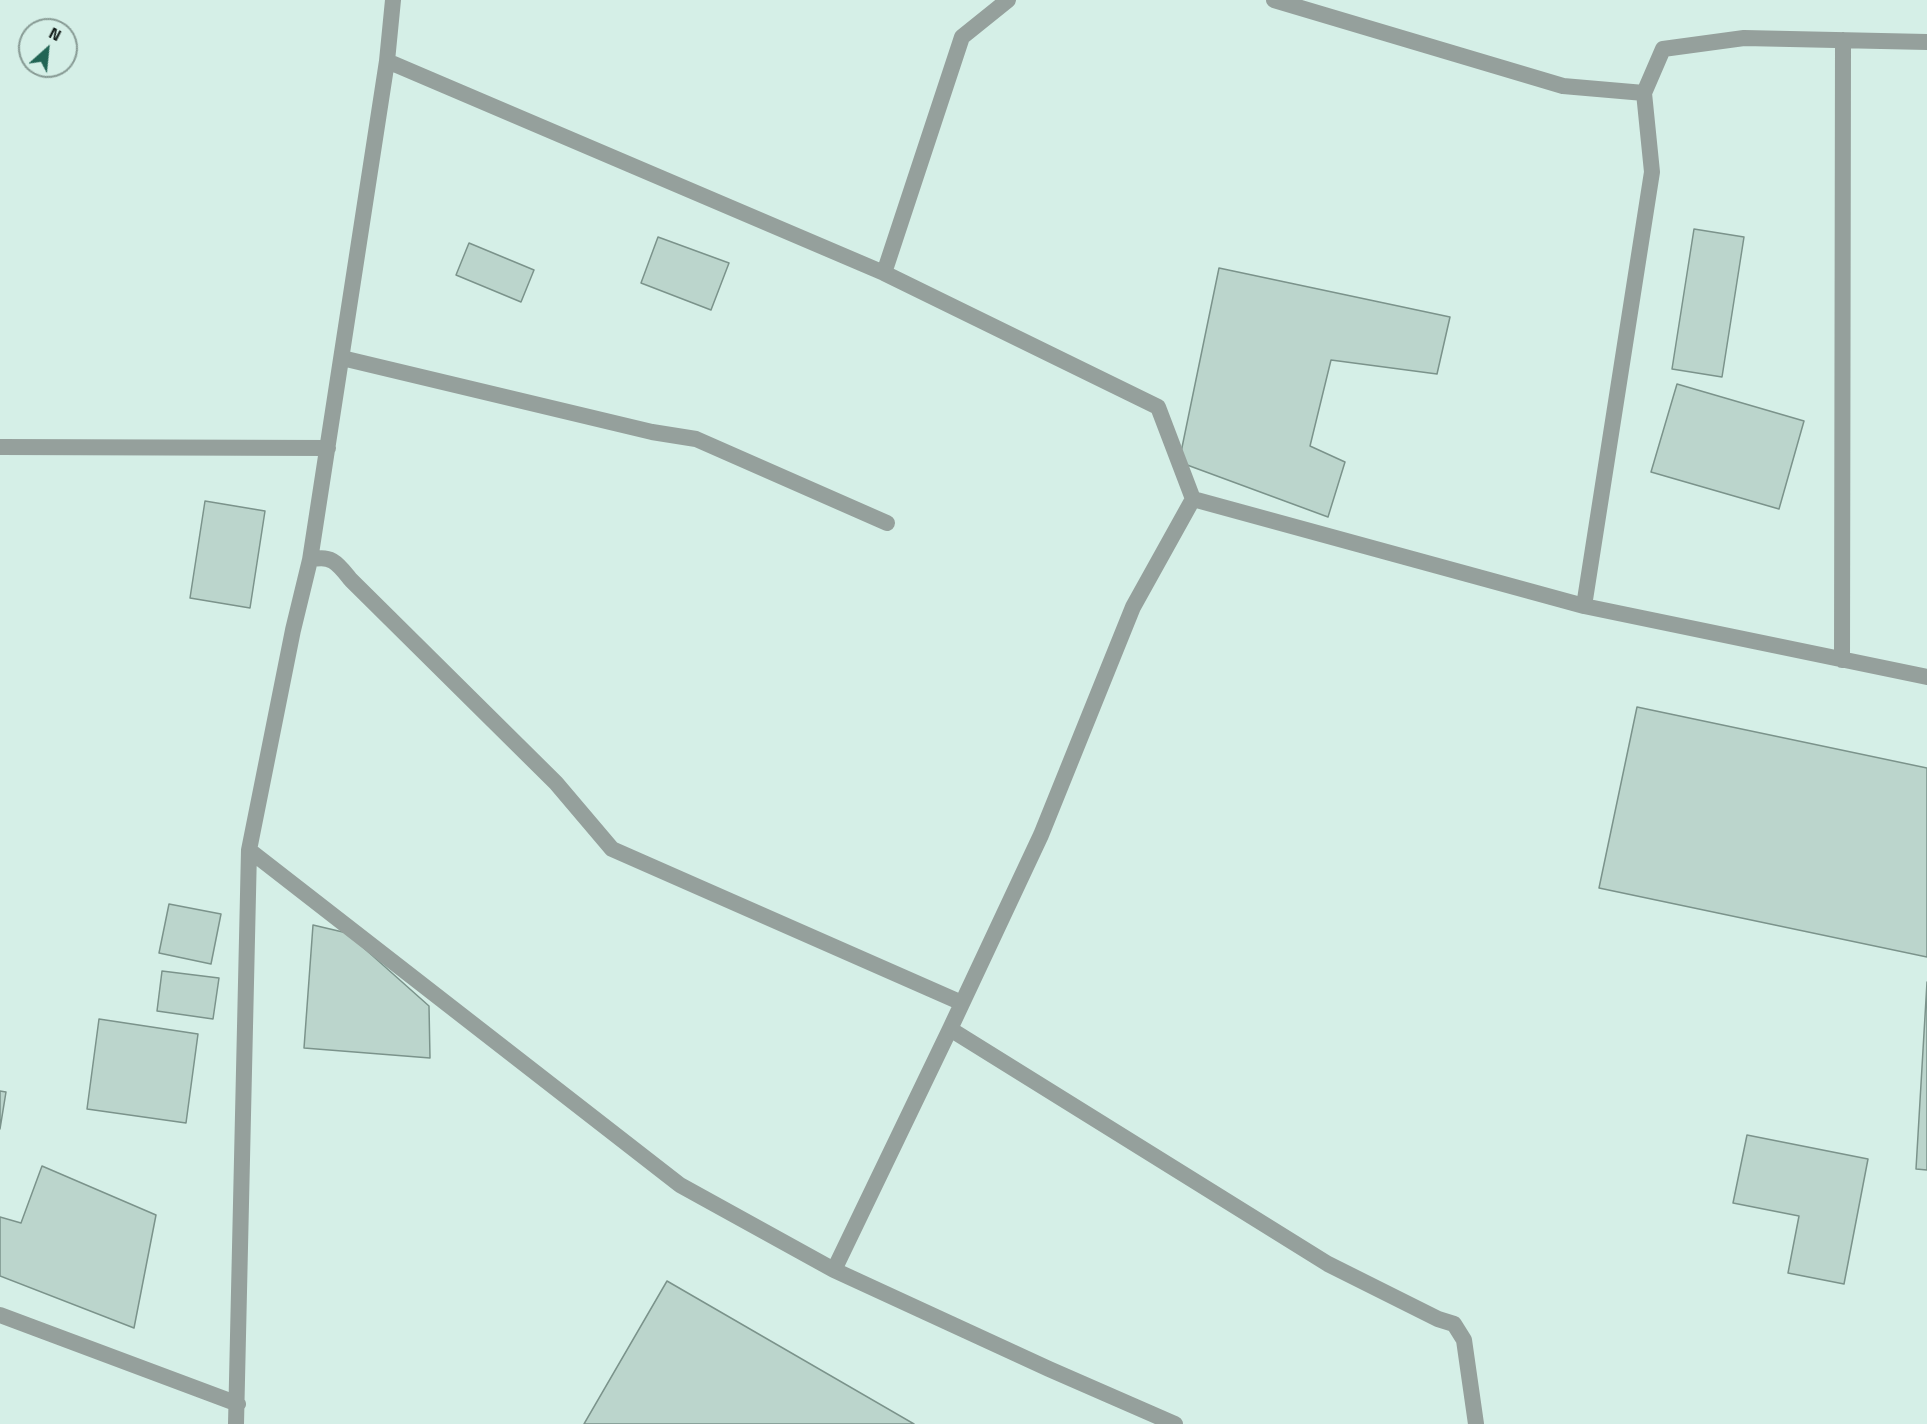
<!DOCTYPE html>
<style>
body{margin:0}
#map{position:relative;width:1927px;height:1424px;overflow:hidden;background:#d5efe7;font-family:"Titillium Web",sans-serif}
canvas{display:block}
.north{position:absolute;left:18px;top:18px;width:60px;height:60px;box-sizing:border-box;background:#d5efe7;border:2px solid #879a94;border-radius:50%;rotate:27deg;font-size:16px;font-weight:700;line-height:24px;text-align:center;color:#121b18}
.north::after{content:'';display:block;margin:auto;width:21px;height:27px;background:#216454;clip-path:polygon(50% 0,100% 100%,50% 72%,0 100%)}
</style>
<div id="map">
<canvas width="1927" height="1424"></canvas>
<div class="north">N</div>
</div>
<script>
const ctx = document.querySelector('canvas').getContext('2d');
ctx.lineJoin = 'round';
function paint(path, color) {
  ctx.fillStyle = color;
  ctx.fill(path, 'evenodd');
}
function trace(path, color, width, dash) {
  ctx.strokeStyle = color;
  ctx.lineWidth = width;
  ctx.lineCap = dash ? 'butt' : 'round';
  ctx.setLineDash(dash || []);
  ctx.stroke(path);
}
const building = new Path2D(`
 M1694,229l50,8 -22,140 -50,-8z
 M658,237l71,26 -18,47 -70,-27z
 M469,243l65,27 -13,32 -65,-27z
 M1219,268l231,49 -13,57 -106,-14 -21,86 35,16 -17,55 -149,-55z
 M1677,384l127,37 -25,88 -128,-37z
 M205,501l60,10 -15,97 -60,-10z
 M1637,707l290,61v189l-328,-69z
 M169,904l52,10 -10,50 -52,-11z
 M313,925l34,8 82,73 1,52 -126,-10z
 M162,971l57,7 -6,41 -56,-8z
 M1927,982v188l-11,-1z
 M99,1019l99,15 -12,89 -99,-14z
 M0,1091l6,1 -6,37z
 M1747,1135l121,24 -24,125 -56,-11 11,-57 -66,-13z
 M42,1166l114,49 -22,113 -134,-52v-59l21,6z
 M667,1281l247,143h-330z`);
paint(building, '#bbd5cc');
trace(building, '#7b938b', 1.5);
trace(new Path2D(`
 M342,358l310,74 44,7 191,84`), '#95a09c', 16);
trace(new Path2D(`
 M1274,0l289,86 81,7 8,79 -68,434
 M387,61l497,212 274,134 35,92 391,107 343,71
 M1644,93l19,-44 81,-11 183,4
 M884,273l78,-236 46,-37
 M0,447l328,1
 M310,560l77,-499 6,-61
 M1842,660l1,-620
 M249,850l431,335 154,85 116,-241 91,-194 92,-228 60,-108
 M950,1029l378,235 110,55 16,5 10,16 12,84
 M834,1270l215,99 126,55
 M0,1315l238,89
 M236,1424l13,-574 44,-220 17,-70c22,-6 28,4 41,20l205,203 56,66 350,154`), '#95a09c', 16);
</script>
